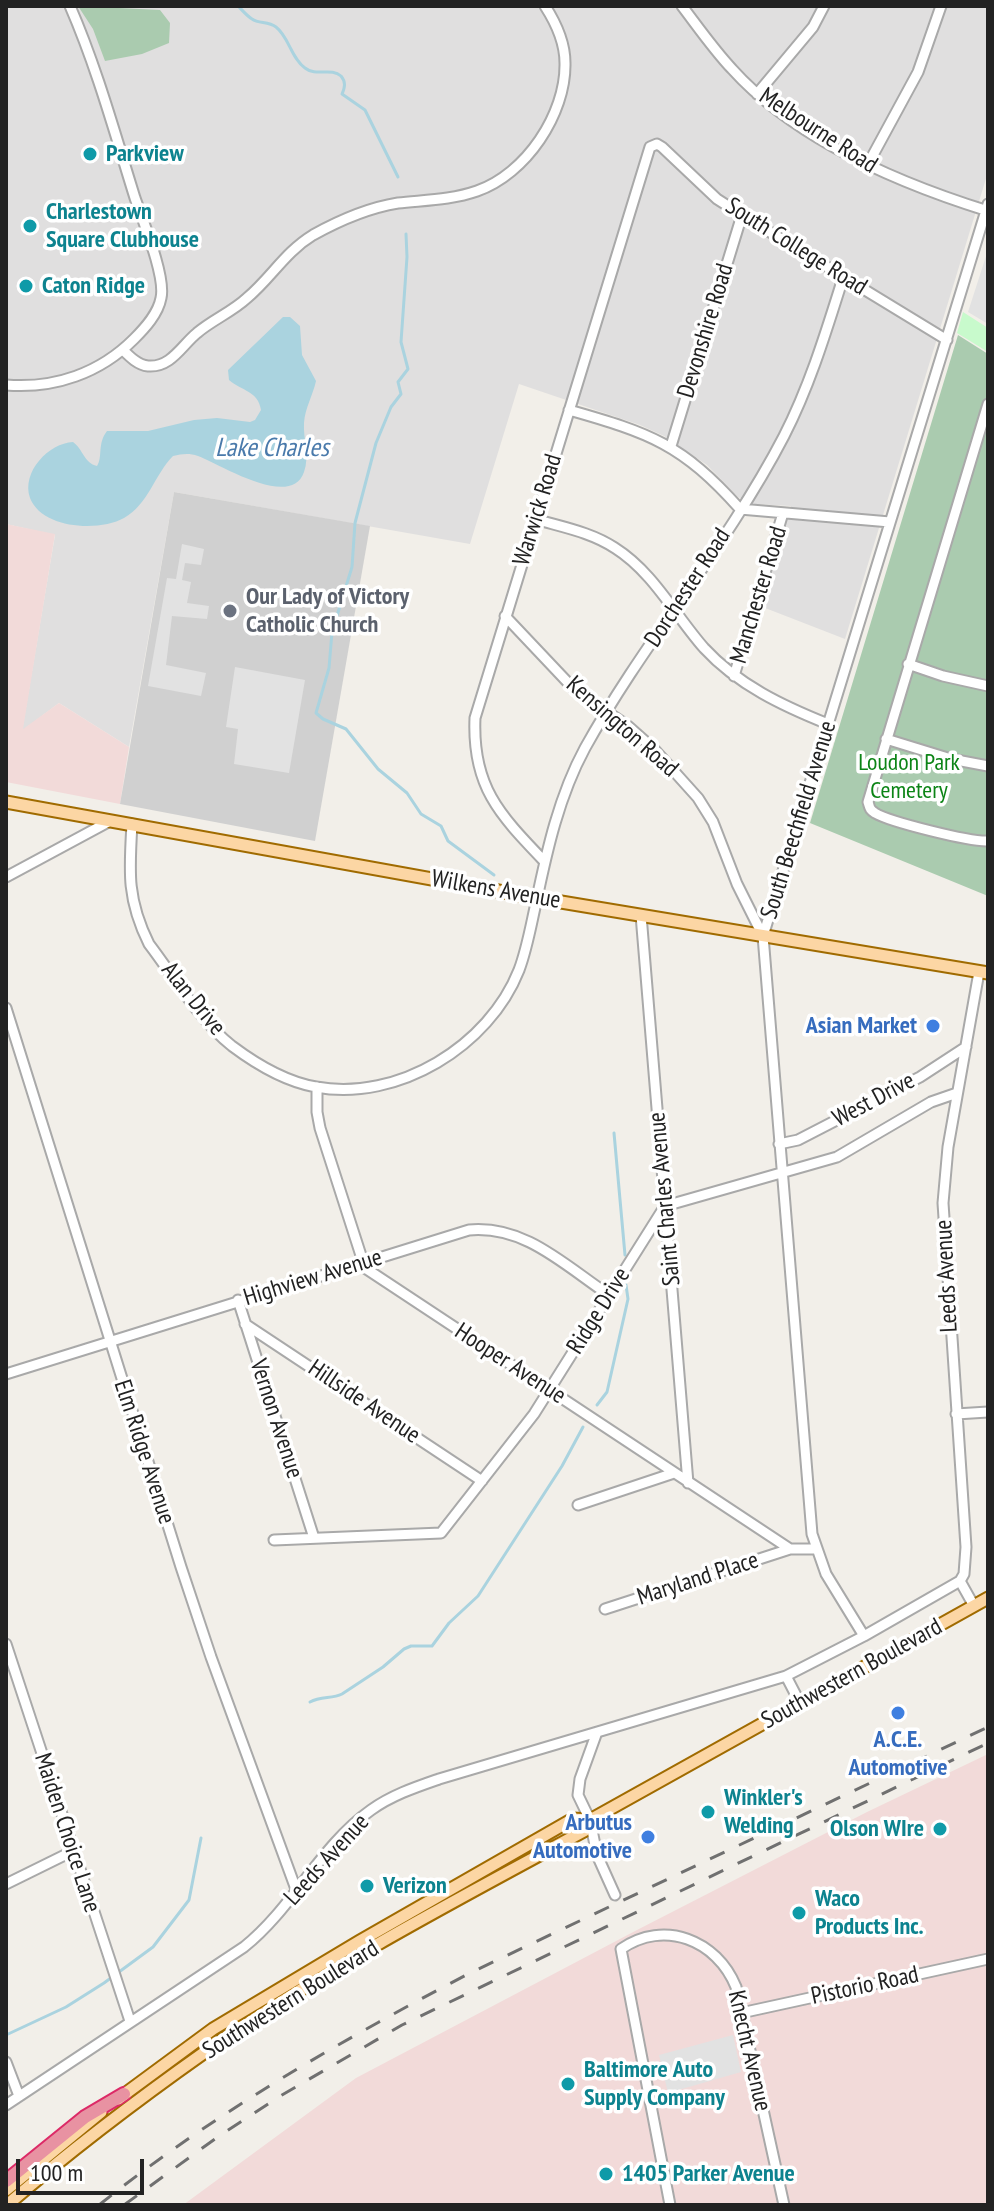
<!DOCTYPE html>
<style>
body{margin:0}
#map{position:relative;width:994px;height:2211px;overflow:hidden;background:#f2efe9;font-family:"PT Sans Narrow",sans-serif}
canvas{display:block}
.frame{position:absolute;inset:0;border:8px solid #222;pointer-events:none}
.scale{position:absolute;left:16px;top:2159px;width:128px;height:36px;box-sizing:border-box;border:4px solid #222;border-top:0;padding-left:10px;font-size:24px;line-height:28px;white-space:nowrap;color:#222;-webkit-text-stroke:6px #fff;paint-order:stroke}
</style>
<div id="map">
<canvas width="994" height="2211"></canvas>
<div class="frame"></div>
<div class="scale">100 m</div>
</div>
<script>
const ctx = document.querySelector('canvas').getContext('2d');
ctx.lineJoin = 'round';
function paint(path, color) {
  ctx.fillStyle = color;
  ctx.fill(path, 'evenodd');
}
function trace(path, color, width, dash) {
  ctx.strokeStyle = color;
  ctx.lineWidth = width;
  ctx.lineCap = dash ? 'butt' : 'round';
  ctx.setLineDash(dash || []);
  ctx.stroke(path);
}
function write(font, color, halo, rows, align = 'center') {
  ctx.font = font + ' "PT Sans Narrow",sans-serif';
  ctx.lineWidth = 7;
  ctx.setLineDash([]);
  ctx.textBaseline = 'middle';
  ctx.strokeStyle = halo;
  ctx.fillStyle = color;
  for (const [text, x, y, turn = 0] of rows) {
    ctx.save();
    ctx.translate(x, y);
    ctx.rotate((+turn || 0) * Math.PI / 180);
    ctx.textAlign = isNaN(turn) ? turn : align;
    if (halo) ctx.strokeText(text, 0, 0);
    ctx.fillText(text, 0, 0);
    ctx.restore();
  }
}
paint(new Path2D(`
 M6,6h982v166l-143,467 -85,-33 31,-100 -38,-2 -15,-7 -31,-32 -43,-29 -24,-11 -121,-41 -49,160 -296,-52 -45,255 -70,-44 -37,28 33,-196 -49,-11z`), '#e0dfdf');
paint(new Path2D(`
 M6,524l49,10 -32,195 36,-26 70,44 -9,57 -114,-22z
 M988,1754v451h-805l173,-127 281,-148 230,-118z`), '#f2dad9');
paint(new Path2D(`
 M174,492l196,34 -55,315 -195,-37z`), '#d0d0d0');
paint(new Path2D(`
 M78,6l82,4 10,13 -1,20 -27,11 -37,7 -12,-32z
 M958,335l30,19v542l-178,-73z`), '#aacbaf');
paint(new Path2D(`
 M963,312l25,16v24l-31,-19z`), '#c8facc');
paint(new Path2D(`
 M988,250v74l-20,-12z
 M182,544l22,5 -3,16 -16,-2 -3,17 9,2 -4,21 22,3 -2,13 -35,-3 -6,49 40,8 -5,23 -53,-10 19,-108 9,1z
 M235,667l70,13 -16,93 -55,-9 4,-35 -12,-2z
 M733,2035l8,37 -73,21 -9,-38z`), '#e2e2e2');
paint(new Path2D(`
 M283,317h7l10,9 2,29 14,26c-3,14 -11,27 -12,42 -1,16 6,33 0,49 -13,38 -84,-8 -106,-16 -9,-3 -16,-2 -25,0 -18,18 -25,49 -49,62 -25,14 -82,11 -94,-20 -9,-26 19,-55 43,-56 10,7 11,21 24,24 6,-9 0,-22 10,-35h41l46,-11 23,-2 33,4 5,-2 6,-10c-3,-19 -19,-19 -32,-30l-1,-10z`), '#aad3df');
trace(new Path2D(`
 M238,6c4,4 9,10 14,13 7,5 16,2 24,8 13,10 15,31 29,41 11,9 26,-1 36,8 5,6 4,11 1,18l23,16 33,67
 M406,234l1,23 -6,85 7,27 -10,13 3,12 -10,13 -15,36 -21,80 -3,44 -20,65 -3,36 -13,45 7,6 23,10 32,40 29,24 14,21 20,12 7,15 46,34
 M614,1133l11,122
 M597,1405l10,-13 21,-93 -2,-14
 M310,1702c11,-6 22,-3 32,-8l41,-27 21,-18 7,-3h21l17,-23 29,-27 84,-130 21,-39
 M6,2035l60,-28 38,-24 49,-36 36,-47 12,-62`), '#aad3df', 3);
const minor = new Path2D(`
 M682,6c16,21 32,44 50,63 64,71 166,114 256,142
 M757,94l56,-67 11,-21
 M867,166l51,-94 23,-66
 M123,350c7,7 15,15 25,16 23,2 34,-21 49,-33 15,-13 35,-21 50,-35 24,-20 38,-46 66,-63 27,-15 54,-27 85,-32 27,-3 53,-3 79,-12 49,-17 89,-77 88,-128 0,-21 -9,-40 -20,-57
 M6,385c49,4 94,-12 128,-46 11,-11 24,-25 27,-41 5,-21 -18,-77 -26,-100 -20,-64 -38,-130 -65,-192
 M988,404l-120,398c2,6 1,7 7,11 15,9 95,29 113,28
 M569,410c81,23 113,34 171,99l150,13
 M671,446l71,-231
 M535,519c27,8 56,13 80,29 38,24 60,67 89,100 34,37 79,58 124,76
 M505,616l69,73 54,37 26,23 44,49 15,24 24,62 26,52
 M908,664l35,12 45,10
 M734,676l49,-163
 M886,739l65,20 37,7
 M132,824c-3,48 -5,76 17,120 26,34 50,76 83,102 24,18 55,36 84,41 82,15 173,-41 203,-117 8,-21 12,-45 17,-67 11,-53 23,-107 49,-155 60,-108 142,-202 199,-312 26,-51 42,-104 59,-158
 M545,862c-45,-47 -73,-75 -70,-144l175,-571 7,-3 5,3 55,52 25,16 205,125
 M6,877l104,-56
 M641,915l47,568
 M6,1008l175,559 30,90 86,235
 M317,1087v25l3,16 45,140 425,281h26
 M779,1144l19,-4 122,-63 46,-30
 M238,1300l76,238
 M245,1324l237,157
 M6,1374l463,-144c56,-5 95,35 140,65
 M956,1414l32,-2
 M578,1505l96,-32
 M274,1540l167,-7 93,-119 131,-208 172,-49 94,-55 26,-9
 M960,1581l14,25
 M605,1609l185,-60
 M864,1636l-38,-62 -14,-40 -49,-598 225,-732
 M6,1644l124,377
 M786,1676l14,27
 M597,1732l-17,47 -2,16 12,25 7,35 18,40
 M6,1884l67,-33
 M741,2013l247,-54
 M6,2062l13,34
 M6,2105l238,-158c49,-39 76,-101 127,-137 21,-15 45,-23 68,-31l347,-103 78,-40 96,-55 4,-7 2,-27 -23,-344 5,-56 31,-175
 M670,2205l-49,-256c43,-30 96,-9 115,38l48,218`);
const major = new Path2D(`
 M6,802l531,96 451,75
 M118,2099l95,-70 147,-88 213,-122 17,1 398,-222
 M6,2190l95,-78
 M7,2205c63,-54 130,-105 198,-153 120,-83 251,-152 379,-221l6,-11`);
const highway = new Path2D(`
 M6,2181l79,-64 39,-23`);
trace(minor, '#a9a9a9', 13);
trace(major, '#a06b00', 15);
trace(highway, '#dc2a67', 16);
trace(minor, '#fff', 9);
trace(major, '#fcd6a4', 11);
trace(highway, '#e892a2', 12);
trace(new Path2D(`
 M99,2205c115,-92 243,-165 373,-233l516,-245
 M124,2205l95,-69 63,-41 120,-70 586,-282`), '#707070', 3, [16, 16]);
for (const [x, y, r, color] of [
 [90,154,8,"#0f9aa8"],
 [30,226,8,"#0f9aa8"],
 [26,286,8,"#0f9aa8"],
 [230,611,8,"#6b7280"],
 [933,1026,8,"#3f7fe0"],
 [898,1713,8,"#3f7fe0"],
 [708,1812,8,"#0f9aa8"],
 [940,1829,8,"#0f9aa8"],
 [648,1837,8,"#3f7fe0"],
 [367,1886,8,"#0f9aa8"],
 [799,1913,8,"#0f9aa8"],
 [568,2084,8,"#0f9aa8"],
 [606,2174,8,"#0f9aa8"]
]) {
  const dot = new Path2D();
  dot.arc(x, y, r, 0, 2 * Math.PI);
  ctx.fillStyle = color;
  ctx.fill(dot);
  trace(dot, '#fff', 3);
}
write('24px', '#222', '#fff', [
 ["Melbourne Road",818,131,33],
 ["South College Road",796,247,32],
 ["Devonshire Road",706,331,-73],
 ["Warwick Road",538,510,-73],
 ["Dorchester Road",688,588,-57],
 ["Manchester Road",759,595,-73],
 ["Kensington Road",622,727,41],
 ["South Beechfield Avenue",799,820,-73],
 ["Wilkens Avenue",496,890,10],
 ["Alan Drive",193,999,51],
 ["West Drive",874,1100,-28],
 ["Saint Charles Avenue",665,1199,-95],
 ["Leeds Avenue",947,1276,-93],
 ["Highview Avenue",313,1278,-17],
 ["Ridge Drive",599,1311,-58],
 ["Hooper Avenue",510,1364,33],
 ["Hillside Avenue",364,1402,34],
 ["Vernon Avenue",276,1419,72],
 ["Elm Ridge Avenue",144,1452,72],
 ["Maryland Place",698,1579,-18],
 ["Southwestern Boulevard",852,1674,-29],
 ["Maiden Choice Lane",67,1833,72],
 ["Leeds Avenue",327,1860,-48],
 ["Pistorio Road",865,1986,-12],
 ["Southwestern Boulevard",291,2000,-32],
 ["Knecht Avenue",749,2051,77]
]);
write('bold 24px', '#0d838f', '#fff', [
 ["Parkview",106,154],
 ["Charlestown",46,212],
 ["Square Clubhouse",46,240],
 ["Caton Ridge",42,286],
 ["Winkler's",724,1798],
 ["Welding",724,1826],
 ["Olson WIre",924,1829,"right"],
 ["Verizon",383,1886],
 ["Waco",815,1899],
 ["Products Inc.",815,1927],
 ["Baltimore Auto",584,2070],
 ["Supply Company",584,2098],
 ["1405 Parker Avenue",622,2174]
], 'left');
write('bold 24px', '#5b616d', '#fff', [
 ["Our Lady of Victory",246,597],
 ["Catholic Church",246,625]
], 'left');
write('24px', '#0c8416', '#fff', [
 ["Loudon Park",909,763],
 ["Cemetery",909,791]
]);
write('bold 24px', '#366cbe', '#fff', [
 ["Asian Market",917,1026],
 ["A.C.E.",898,1740,"center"],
 ["Automotive",898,1768,"center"],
 ["Arbutus",632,1823],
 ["Automotive",632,1851]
], 'right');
write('italic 26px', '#4a7aab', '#fff', [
 ["Lake Charles",272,449]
]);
</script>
